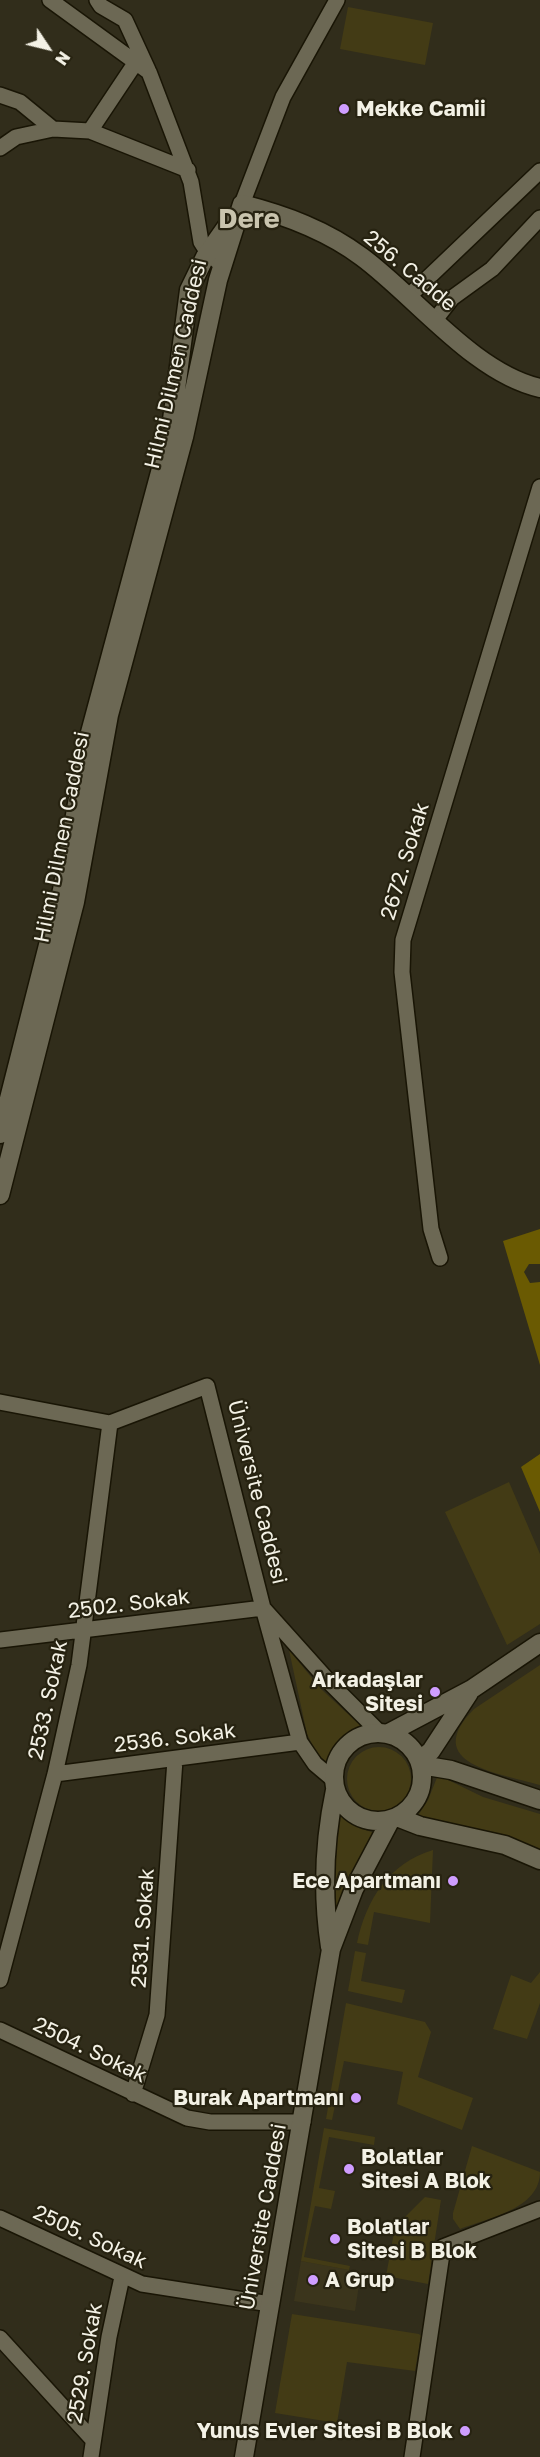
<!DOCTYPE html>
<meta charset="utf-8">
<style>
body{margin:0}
#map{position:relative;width:540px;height:2457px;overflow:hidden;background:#312d1b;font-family:"Golos Text",sans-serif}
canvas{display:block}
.north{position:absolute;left:18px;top:18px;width:60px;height:60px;-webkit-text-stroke:4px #272311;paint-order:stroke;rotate:125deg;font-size:16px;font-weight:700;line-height:24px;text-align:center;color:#f3f1e5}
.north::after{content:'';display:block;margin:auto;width:21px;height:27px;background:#f3f1e5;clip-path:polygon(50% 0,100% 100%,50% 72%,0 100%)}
</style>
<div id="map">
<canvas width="540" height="2457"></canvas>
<div class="north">N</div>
</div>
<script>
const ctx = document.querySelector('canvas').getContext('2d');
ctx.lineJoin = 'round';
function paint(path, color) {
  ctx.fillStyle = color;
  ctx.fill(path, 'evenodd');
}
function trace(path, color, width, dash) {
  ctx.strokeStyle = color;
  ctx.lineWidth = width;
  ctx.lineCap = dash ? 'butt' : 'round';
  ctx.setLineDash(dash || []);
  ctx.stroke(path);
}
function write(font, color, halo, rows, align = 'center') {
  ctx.font = font + ' "Golos Text",sans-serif';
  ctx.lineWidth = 4.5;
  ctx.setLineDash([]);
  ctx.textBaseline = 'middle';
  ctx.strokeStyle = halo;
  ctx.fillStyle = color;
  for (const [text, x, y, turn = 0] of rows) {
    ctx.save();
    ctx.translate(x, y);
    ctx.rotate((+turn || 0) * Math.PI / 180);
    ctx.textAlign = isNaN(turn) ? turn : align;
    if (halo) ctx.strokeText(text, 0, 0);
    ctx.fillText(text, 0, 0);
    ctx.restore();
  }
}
paint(new Path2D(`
 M301,2261l60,11 -6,39 -61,-10z`), '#3b351c');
paint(new Path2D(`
 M348,7l85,16 -8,42 -85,-16z
 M509,1482l31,72v70l-33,21 -62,-133z
 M289,1650l32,39 40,37 -21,17 -12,21 -11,-10 -10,-20z
 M540,1665v120c-41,-12 -120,-21 -66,-76z
 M347 1779a32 32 0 1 1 64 0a32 32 0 1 1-64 0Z
 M438,1775l45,22 57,17v36c-40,-20 -80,-24 -123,-33l11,-17z
 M339,1811l12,13 25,10 -44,90z
 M433,1850l-3,73 -56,-11 -6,33 -11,-2c9,-43 32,-80 76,-93z
 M355,1951l11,2 -5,28 44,9 -3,13 -54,-12z
 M540,1972v31l-13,36 -34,-10 18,-54 20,8z
 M346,2003l79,19 6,10 -13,45 55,21 -11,32 -65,-26 6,-32 -59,-11 -12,59 -6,-1z
 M324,2128l51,9 -1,8 -45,-8 -10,51 16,3 -4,18 -16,-3 -11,51 46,9 -1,4 -48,-9z
 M472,2146l68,26c0,37 -52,46 -80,57l-7,-10v-6z
 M425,2197l16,3 -13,84 -42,-8 9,-49z
 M292,2314l127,20 2,2 -6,35 -68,-9 -10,61 -62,-10z`), '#433b15');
paint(new Path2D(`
 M540,1229v35h-11l-5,8 6,11 10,-1v83l-37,-124z
 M540,1454v58l-19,-45z`), '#6a5a02');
const street = new Path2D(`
 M50,0l99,72 42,110 10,60 7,11 14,12
 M97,0l4,6 24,14 23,50
 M0,95l20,7 33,27 37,2 98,39
 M90,131l46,-69
 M0,148l16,-11 37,-8
 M242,204l41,-107 54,-97
 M409,296l131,-125
 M435,320l17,-22 40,-29 48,-51
 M440,1258l-9,-29 -29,-257 1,-32 137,-453
 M0,1402l110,21 97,-37 56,222 -263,32
 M55,1774l245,-32
 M334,1780l-19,-16 -15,-22 -37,-134 69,77 48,48
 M0,1980l55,-206 24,-109 31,-242
 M0,2030l187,88 23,4h93
 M133,2094l24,-79 18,-255
 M0,2218l142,66 128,20
 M0,2338l93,102
 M91,2457l18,-120 13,-60
 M412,2457l31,-210 97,-38`);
const secondary = new Path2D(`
 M242,204c43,11 84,26 120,53 54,40 112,116 178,131
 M0,1134l62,-244 26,-150 82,-305 19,-145 16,-33 24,-34
 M0,1195l75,-293 34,-187 75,-278 34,-157 24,-76
 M334 1777a44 44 0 1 1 88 0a44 44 0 1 1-88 0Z
 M387,1734l85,-45 68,-46
 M419,1761l12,-10 38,-58
 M421,1765l30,5 89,30
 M397,1817l23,9 85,19 35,15
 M330,1947c-8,-53 -6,-105 5,-157
 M244,2457l87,-508 23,-60 36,-68`);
trace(street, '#191505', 18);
trace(secondary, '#191505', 21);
trace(street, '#6c6854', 15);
trace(secondary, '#6c6854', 18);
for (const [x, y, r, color] of [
 [344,109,6,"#cf9dff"],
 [435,1692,6,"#cf9dff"],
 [453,1881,6,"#cf9dff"],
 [356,2098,6,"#cf9dff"],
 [349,2169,6,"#cf9dff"],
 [335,2239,6,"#cf9dff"],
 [313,2280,6,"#cf9dff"],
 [465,2431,6,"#cf9dff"]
]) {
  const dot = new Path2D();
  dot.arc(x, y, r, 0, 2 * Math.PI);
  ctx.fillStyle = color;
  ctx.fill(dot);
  trace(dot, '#272311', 2);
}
write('bold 21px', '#f3f1e5', '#272311', [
 ["Mekke Camii",356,109],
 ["Arkadaşlar",423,1680,"right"],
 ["Sitesi",423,1704,"right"],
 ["Ece Apartmanı",441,1881,"right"],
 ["Burak Apartmanı",344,2098,"right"],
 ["Bolatlar",361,2157],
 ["Sitesi A Blok",361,2181],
 ["Bolatlar",347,2227],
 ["Sitesi B Blok",347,2251],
 ["A Grup",325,2280],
 ["Yunus Evler Sitesi B Blok",453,2431,"right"]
], 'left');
write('21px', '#f3f1e5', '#272311', [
 ["256. Cadde",410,271,40],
 ["Hilmi Dilmen Caddesi",176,364,-77],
 ["Hilmi Dilmen Caddesi",62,837,-79],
 ["2672. Sokak",405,861,-73],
 ["Üniversite Caddesi",257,1492,76],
 ["2502. Sokak",129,1604,-7],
 ["2533. Sokak",48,1700,-78],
 ["2536. Sokak",175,1738,-7],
 ["2531. Sokak",143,1928,-86],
 ["2504. Sokak",90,2050,26],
 ["Üniversite Caddesi",263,2217,-80],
 ["2505. Sokak",90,2237,25],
 ["2529. Sokak",85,2363,-80]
]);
write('bold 27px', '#c9c4ae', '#272311', [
 ["Dere",249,219]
]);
</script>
